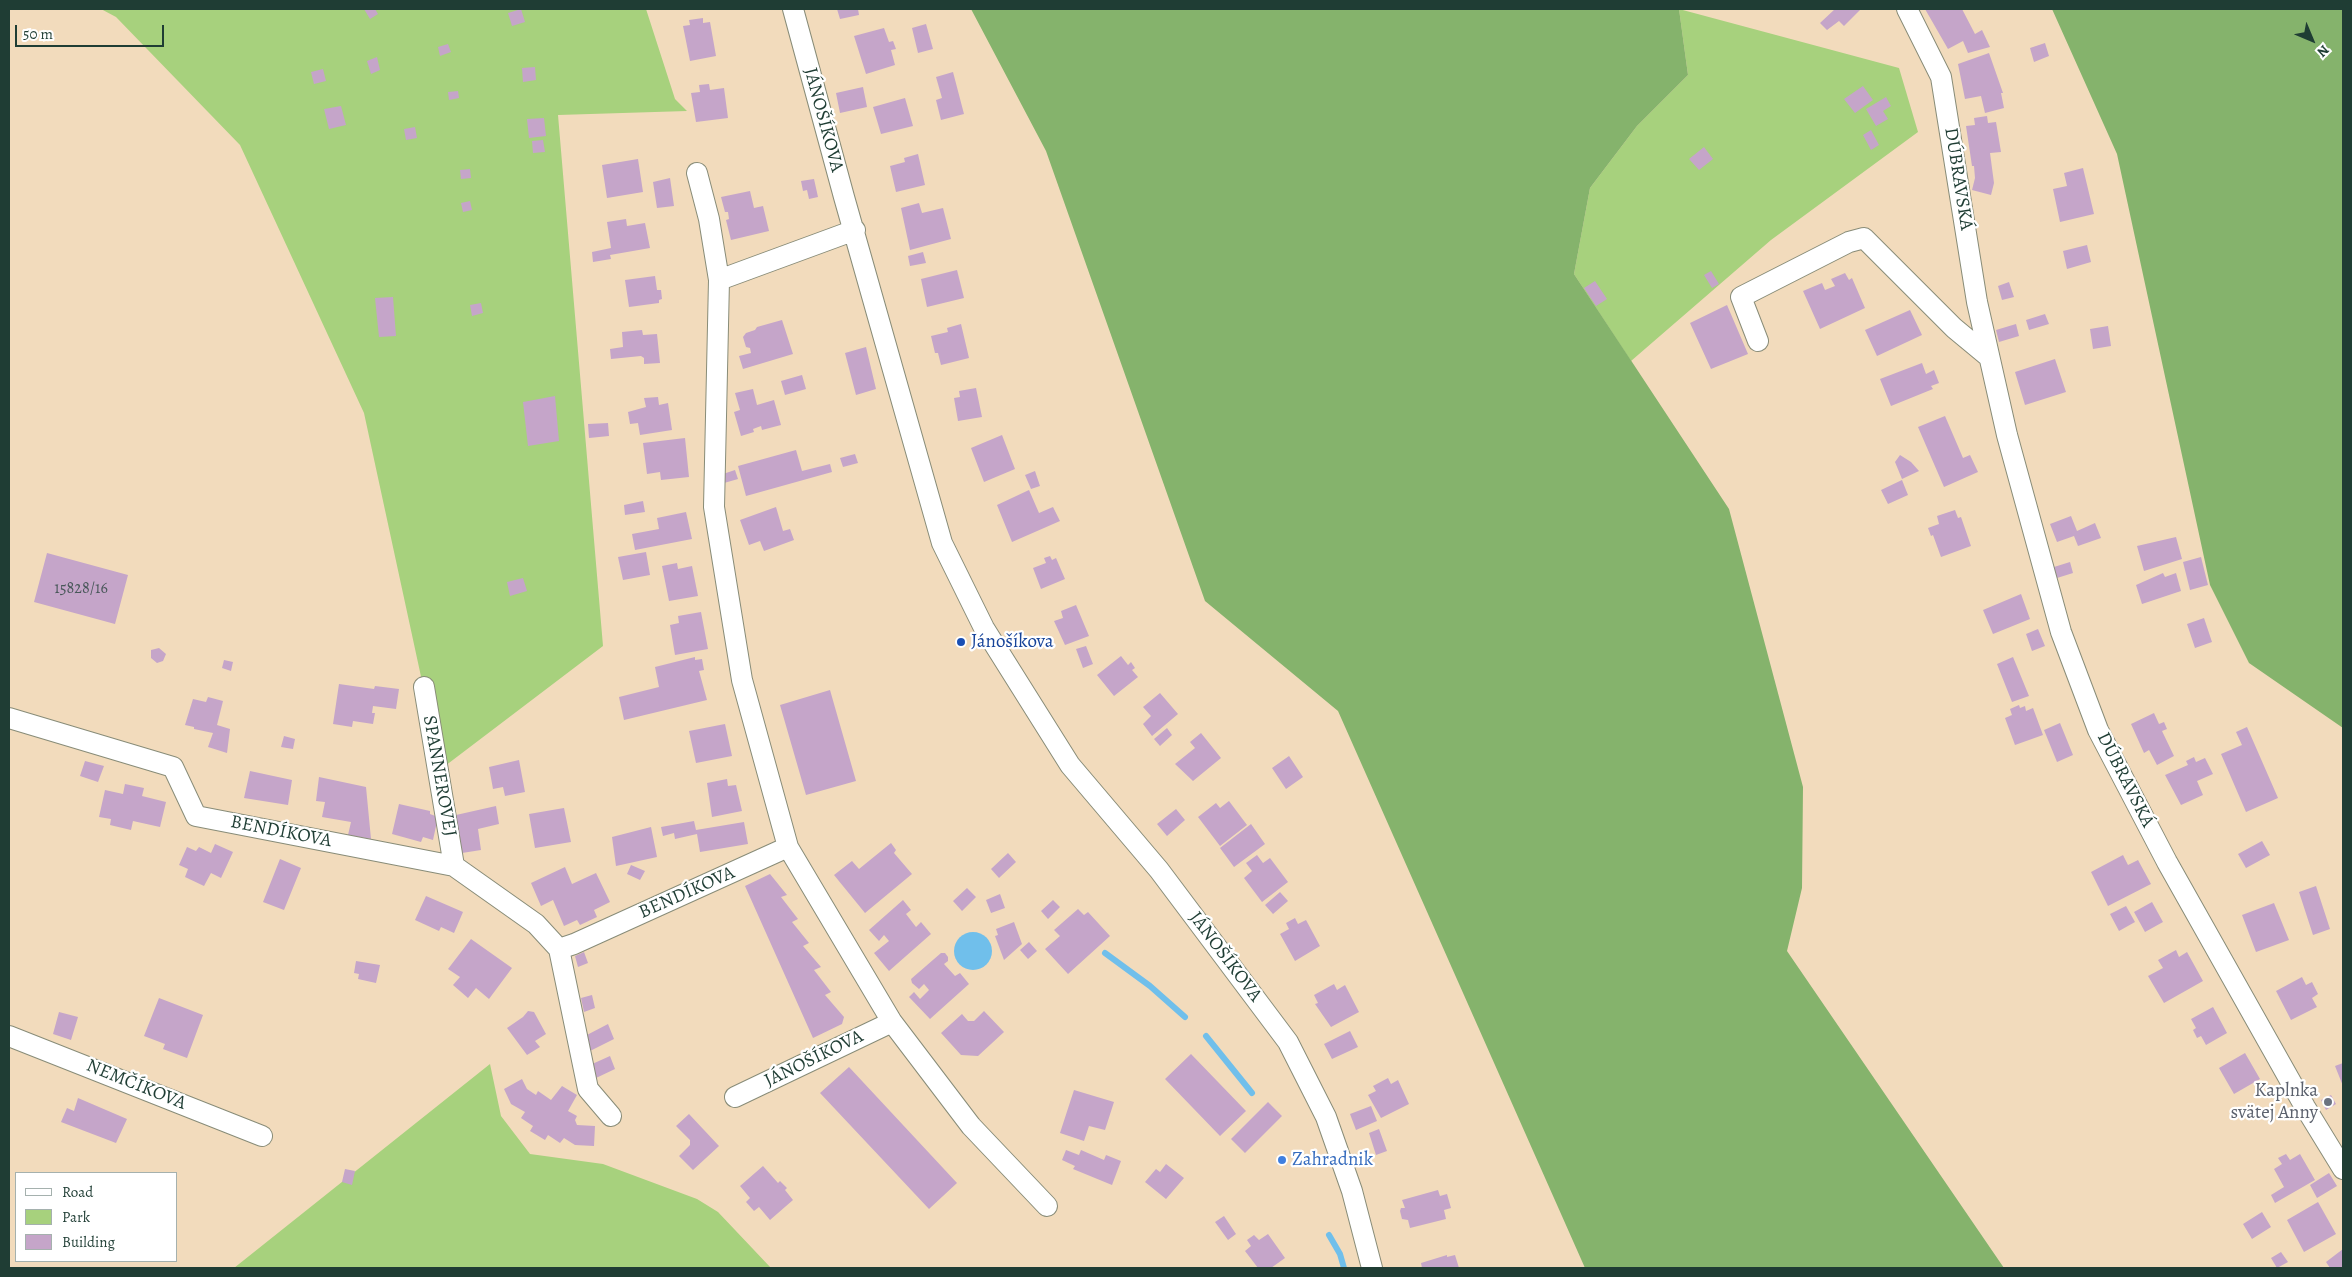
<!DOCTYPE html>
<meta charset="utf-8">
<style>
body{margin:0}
#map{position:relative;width:2352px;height:1277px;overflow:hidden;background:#f2dbbc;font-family:Alegreya,serif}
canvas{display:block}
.frame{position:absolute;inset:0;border:10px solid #1f3d34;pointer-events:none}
.legend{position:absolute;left:15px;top:1172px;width:162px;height:90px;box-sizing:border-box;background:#fff;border:1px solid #a5b1ae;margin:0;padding:6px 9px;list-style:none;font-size:15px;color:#1f3d34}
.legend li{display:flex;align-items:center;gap:10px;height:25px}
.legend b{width:25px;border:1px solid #a5b1ae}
.north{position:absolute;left:2287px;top:15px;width:50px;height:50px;-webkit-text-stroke:4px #fff;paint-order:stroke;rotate:135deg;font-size:14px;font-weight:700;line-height:20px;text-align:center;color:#1f3d34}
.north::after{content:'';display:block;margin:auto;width:18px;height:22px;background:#1f3d34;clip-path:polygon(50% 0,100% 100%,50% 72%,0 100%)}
.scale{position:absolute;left:15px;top:25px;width:149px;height:22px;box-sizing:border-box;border:2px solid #1f3d34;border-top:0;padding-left:6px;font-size:15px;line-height:18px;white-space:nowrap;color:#1f3d34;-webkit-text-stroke:4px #fff;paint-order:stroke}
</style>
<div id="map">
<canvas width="2352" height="1277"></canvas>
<div class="frame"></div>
<ul class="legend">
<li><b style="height:6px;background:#fff"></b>Road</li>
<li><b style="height:14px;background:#a7d17d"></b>Park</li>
<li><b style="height:14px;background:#c5a5c9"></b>Building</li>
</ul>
<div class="north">N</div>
<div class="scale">50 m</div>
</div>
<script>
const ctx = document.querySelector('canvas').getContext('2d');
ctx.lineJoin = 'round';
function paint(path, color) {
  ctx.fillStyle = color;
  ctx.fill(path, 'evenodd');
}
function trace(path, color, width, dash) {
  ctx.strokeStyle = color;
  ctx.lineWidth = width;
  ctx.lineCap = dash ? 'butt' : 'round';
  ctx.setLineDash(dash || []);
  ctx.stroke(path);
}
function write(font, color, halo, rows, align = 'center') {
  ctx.font = font + ' Alegreya,serif';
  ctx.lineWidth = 4.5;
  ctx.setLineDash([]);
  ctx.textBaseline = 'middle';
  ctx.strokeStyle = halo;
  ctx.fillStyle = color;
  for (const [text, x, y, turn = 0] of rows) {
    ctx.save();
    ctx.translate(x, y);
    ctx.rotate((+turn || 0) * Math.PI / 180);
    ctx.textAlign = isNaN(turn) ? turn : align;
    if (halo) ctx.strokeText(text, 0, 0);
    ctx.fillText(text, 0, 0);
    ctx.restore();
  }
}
paint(new Path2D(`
 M101,9h545l29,90 12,12 -129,4 45,531 -162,123 -77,-356 -124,-268 -124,-128z
 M1679,9l220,59 19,64 -147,108 -140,121 -57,-87 16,-86 47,-62 51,-51z
 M490,1064l11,52 29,38 73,10 94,35 21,13 53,56h-537z`), '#a7d17d');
paint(new Path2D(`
 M971,9h708l9,66 -51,51 -47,62 -16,86 155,235 74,278 -1,101 -15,63 217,317h-419l-247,-557 -133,-110 -159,-450z
 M2052,9h291v719l-94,-65 -39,-78 -93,-431z`), '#85b36c');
paint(new Path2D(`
 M954 951a19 19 0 1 1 38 0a19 19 0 1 1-38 0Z`), '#70bfeb');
trace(new Path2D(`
 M1105,953l45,33 35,31
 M1206,1036l46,57
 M1329,1235l11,19 4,14`), '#70bfeb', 6);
paint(new Path2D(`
 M364,9h11l3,5 -8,5z
 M521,9l4,13 -13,4 -4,-13z
 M837,9h21l1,6 -19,4z
 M1835,9h26l-17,17 -5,-5 -12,9 -7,-7z
 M1925,9h37l13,25 7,-4 8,17 -22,6 -5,-12 -15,8z
 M703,18v5l7,-1 6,34 -26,5 -7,-35 7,-1 -1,-5z
 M926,24l7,25 -15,4 -6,-25z
 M884,28l5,14 4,-1 3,8 -5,1 4,15 -29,9 -12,-38z
 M2045,43l4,13 -15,6 -4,-14z
 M448,44l3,8 -11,4 -2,-9z
 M1989,53l14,40h-2l3,15 -19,5 -4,-17 -16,3 -7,-35z
 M377,57l3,13 -9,4 -4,-13z
 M535,67l1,13 -13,2 -1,-14z
 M323,69l3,12 -12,3 -3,-12z
 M953,72l11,42 -23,6 -5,-20 6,-2 -6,-21z
 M709,84l1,6 14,-2 4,30 -32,4 -5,-29 9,-1 -1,-7z
 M1863,86l10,14 -18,13 -11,-14z
 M863,87l4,20 -27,6 -4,-20z
 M458,91l1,7 -10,2 -1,-8z
 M1886,97l5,9 -8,5 5,8 -12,7 -10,-17z
 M905,98l8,28 -32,8 -8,-27z
 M341,106l5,19 -17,4 -5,-20z
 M1987,116l1,7 8,-1 5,30 -11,1 4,30 -3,12 -19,-5 3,-12 -1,-12h-2l-6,-40 9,-1 -1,-7z
 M544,118l2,18 -17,2 -2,-19z
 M415,127l2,11 -11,2 -2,-11z
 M1871,130l8,15 -8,5 -8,-15z
 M543,140l2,12 -12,1 -1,-12z
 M1704,147l9,12 -14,11 -10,-11z
 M918,154l7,31 -29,7 -6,-26 15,-4 -1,-4z
 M638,159l5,33 -36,6 -5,-33z
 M2083,168l11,46 -34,8 -7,-33 14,-3 -3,-13z
 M470,169l1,9 -10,1 -1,-9z
 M670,178l4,28 -17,2 -4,-26z
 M814,179l4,18 -9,2 -2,-9 -4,1 -2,-10z
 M750,191l4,17 9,-2 6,25 -38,9 -5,-20 3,-1 -1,-7h-3l-4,-15z
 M470,201l2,9 -9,2 -2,-9z
 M919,203l3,10 21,-5 8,31 -41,11 -9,-42z
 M626,219l1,7 18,-3 5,25 -40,7 1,4 -18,3 -1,-10 19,-4 -4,-26z
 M2087,245l4,17 -24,7 -4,-18z
 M923,252l3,11 -16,3 -2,-10z
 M957,270l7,28 -37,9 -6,-28z
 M1711,271l8,13 -7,4 -8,-13z
 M1845,273l4,7 3,-2 13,30 -45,21 -17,-38 19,-8 3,7 10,-4 -4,-7z
 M655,276l2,14h4l1,9 -3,1v3l-30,4 -4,-27z
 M1595,281l12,18 -11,7 -12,-18z
 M2009,282l5,15 -12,3 -4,-14z
 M393,297l3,39 -17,1 -4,-39z
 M481,303l2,10 -11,3 -2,-11z
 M1727,305l21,49 -37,15 -21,-46z
 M1910,310l12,25 -45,21 -12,-26z
 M2045,314l4,10 -20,6 -3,-10z
 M782,320l11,34 -50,15 -4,-13 12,-3 -1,-5 -4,-1 -3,-10 3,-4 9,-3 2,-3z
 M961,324l8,34 -28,7 -3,-12h-3l-4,-17 17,-4 -1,-4z
 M2016,324l3,12 -20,6 -3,-12z
 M2108,326l3,20 -18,3 -3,-20z
 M642,330l1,5 14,-1 3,29 -16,1v-6l-3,-2 -30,3 -1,-10 13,-2 -1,-15z
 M866,347l10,42 -20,6 -11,-42z
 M2055,359l11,33 -41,13 -10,-33z
 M1922,363l4,11 8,-4 5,13 -8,3 2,3 -42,17 -11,-27z
 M802,375l4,14 -21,6 -4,-14z
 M976,388l6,29 -24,4 -4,-23 6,-1 -1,-6z
 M753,389l4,16 17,-5 7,25 -19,5 -1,-4 -8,3 1,3 -13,4 -7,-24 6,-2 -5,-17z
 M555,396l4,45 -31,5 -5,-44z
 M658,397l1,8 9,-2 4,27 -32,5 -2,-12 -8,1 -2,-12 18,-5 -2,-9z
 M1945,416l18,42 7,-3 8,17 -34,15 -26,-60z
 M608,423l1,13 -20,2 -1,-14z
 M1002,435l13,34 -31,13 -13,-34z
 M685,438l4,39 -28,3 -1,-8 -13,2 -4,-31z
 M796,450l6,21 28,-7 2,8 -86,24 -8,-30z
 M855,454l3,9 -15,4 -3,-9z
 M1900,455l11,7 8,9 -17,8 -7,-17z
 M735,470l3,9 -14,4 -1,-9z
 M1035,471l5,15 -9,3 -6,-14z
 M1902,480l6,15 -20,9 -7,-14z
 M1029,490l10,23 14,-6 7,14 -48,21 -15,-37z
 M643,501l2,11 -20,3 -1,-10z
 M776,507l7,24 7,-2 4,11 -30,11 -4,-10 -11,4 -9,-25z
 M1955,510l3,8 3,-1 10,29 -30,11 -8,-22 -2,1 -3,-8 11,-4 -2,-8z
 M686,512l6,27 -57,11 -3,-16 27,-5 -2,-11z
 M2071,516l6,15 18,-8 6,15 -23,8 -4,-10 -17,6 -7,-18z
 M2176,537l6,22 -38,12 -7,-25z
 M646,552l4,23 -27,5 -5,-23z
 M47,553l81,22 -13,49 -81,-22z
 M1050,556l2,4 4,-2 9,21 -24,10 -8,-21 13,-5 -2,-5z
 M2201,557l7,28 -18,5 -7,-28z
 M2070,562l3,11 -16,5 -3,-11z
 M677,563l1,6 14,-3 6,30 -29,5 -7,-35z
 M2163,573l2,4 11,-4 5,18 -39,13 -6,-19z
 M523,578l4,13 -17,5 -3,-14z
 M2021,594l9,25 -37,15 -10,-24z
 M1076,605l13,31 -24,9 -11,-24 9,-3 -2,-7z
 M701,612l7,37 -33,6 -5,-30 9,-2 -1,-7z
 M2204,618l8,24 -17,6 -8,-24z
 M2038,629l7,17 -13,5 -6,-17z
 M1086,646l7,18 -10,4 -7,-19z
 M159,648l7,6 -3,7 -6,2 -6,-5v-8z
 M1121,656l7,9 3,-3 4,6 -3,2 6,7 -24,19 -17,-21z
 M695,657v3l7,-1 2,11 -5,1 8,29 -83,20 -5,-23 40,-10 -4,-20z
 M2013,657l16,39 -17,6 -15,-38z
 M224,660l9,2 -2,9 -9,-3z
 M339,684l35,5 1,-3 24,3 -3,20 -23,-3 -1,7h3l-2,11 -20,-3 -1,6 -19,-3z
 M830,690l26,91 -50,14 -26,-90z
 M1160,693l18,21 -26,22 -9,-12 8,-8 -8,-9z
 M208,697l15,4 -6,24 13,4 -3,24 -19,-6 5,-14 -19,-4v-2l-9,-2 8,-26 13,3z
 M2019,705l1,3 5,-2 1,5 7,-3 10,27 -28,10 -10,-27 7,-3 -2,-6z
 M2154,713l5,11 5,-2 3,7 -5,2 12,25 -17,9 -8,-15 -5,3 -13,-29z
 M2060,723l13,32 -16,7 -13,-32z
 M725,724l7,32 -36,7 -7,-32z
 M2247,727l31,71 -32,14 -25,-58 21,-9 -6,-13z
 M1167,728l5,7 -12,11 -6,-7z
 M1201,733l20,25 -28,23 -18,-17 20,-16 -5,-6z
 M284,736l11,3 -2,10 -12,-2z
 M1289,756l14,21 -17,12 -14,-21z
 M2194,757l2,5 9,-4 8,16 -16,7 6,14 -22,10 -16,-30 23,-10 -2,-4z
 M519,760l6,32 -20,4 -2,-9 -10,2 -4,-22z
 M85,761l19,5 -6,16 -18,-6z
 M250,771l42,9 -4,25 -44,-7z
 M319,777l47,10 5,52 -23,-4 3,-13 -29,-5 3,-15 -9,-1z
 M727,779l1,7 8,-1 6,26 -30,6 -5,-34z
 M125,784l19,4 -2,8 24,6 -6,25 -27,-6 -2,9 -21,-5 1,-6 -12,-2 6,-27 18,4z
 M1229,801l18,24 -27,21 -22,-29 18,-14 4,5z
 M399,804l31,7v3l8,3 -5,23 -10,-3 -2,5 -29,-8z
 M496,806l3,18 -21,5 3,21 -19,3 -6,-38z
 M564,808l7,34 -36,6 -6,-34z
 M1176,809l9,11 -18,16 -10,-12z
 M694,821l2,9 48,-8 4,22 -48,8 -3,-18 -22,5 -1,-6 -11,3 -2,-9z
 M1251,824l14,20 -31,23 -14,-19z
 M651,827l6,30 -41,9 -4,-29z
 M2262,841l8,14 -24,13 -8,-14z
 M891,843l5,7 -2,3 18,21 -47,39 -31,-38 18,-14 7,8z
 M215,844l18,8 -12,26 -10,-5 -7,13 -19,-9 3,-8 -9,-4 8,-18 9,4 3,-4 12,6z
 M1008,853l8,9 -17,16 -8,-9z
 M1257,855l6,8 7,-5 18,24 -26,20 -18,-24 8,-7 -6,-8z
 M2123,855l5,10 10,-5 13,24 -43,22 -17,-34z
 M280,859l21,9 -17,42 -21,-8z
 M631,865l14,6 -5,9 -13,-6z
 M565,867l7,17 24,-11 14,29 -16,8 3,7 -17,8 -3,-5 -13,6 -11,-26 -12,6 -10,-23z
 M770,874l17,21 -6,2 17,22 -6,3 17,21 -6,3 18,21 -7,3 17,22 -6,3 19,22 -2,7 -29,14 -68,-152z
 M2316,886l14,43 -17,6 -14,-43z
 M967,888l9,9 -14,14 -9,-10z
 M1280,892l8,9 -15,13 -8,-9z
 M1000,894l5,14 -14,5 -5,-13z
 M426,896l37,16 -9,21 -13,-6 -2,4 -24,-11z
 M903,900l8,10 -5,4 10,13 5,-5 10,12 -42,37 -15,-18 15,-12 -5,-6 -5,6 -10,-11z
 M1053,900l7,7 -12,12 -7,-8z
 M2152,902l11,20 -18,10 -11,-20z
 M2274,903l15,37 -33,12 -14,-37z
 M2126,906l9,16 -16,9 -9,-17z
 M1078,909l6,6 4,-3 22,24 -42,38 -23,-25 15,-13 -6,-6z
 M1295,918l3,6 8,-4 14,26 -25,15 -15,-27 9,-5 -3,-6z
 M1014,922l8,22 -18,16 -9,-24 3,-1 -2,-6z
 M471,939l41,29 -23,31 -13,-11 -8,10 -15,-13 7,-8 -12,-8z
 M1029,942l8,9 -9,8 -8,-9z
 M2176,950l3,7 8,-5 16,29 -39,22 -16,-27 15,-8 -5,-8z
 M584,952l4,11 -10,4 -3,-11z
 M941,953h4l3,4v4l-4,3 11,12 5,-3 9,11 -39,35 -21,-22 5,-5 6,7 9,-9 -5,-6 -5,5 -7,-6 -1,-4z
 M356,961l24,4 -4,18 -18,-4 1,-5 -5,-1z
 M2302,977l4,8 6,-3 6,12 -6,4 5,9 -26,13 -15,-29z
 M1334,984l3,6 8,-5 14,27 -28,15 -16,-23 3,-1 -4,-8z
 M592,995l3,13 -11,4 -3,-14z
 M159,998l44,17 -16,43 -24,-9 2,-5 -21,-8z
 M2213,1007l14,26 -21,12 -5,-9 -4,2 -4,-8 3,-2 -5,-9z
 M528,1011l6,1 12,22 -11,7 5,6 -13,8 -20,-27 16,-11z
 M984,1011l20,21 -26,24 -17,-1 -20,-22 21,-19 6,7h6z
 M59,1012l19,5 -7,23 -18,-6z
 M608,1024l6,15 -26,13 -3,-16z
 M1350,1031l8,16 -26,12 -8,-15z
 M2245,1053l15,26 -26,15 -15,-26z
 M1191,1054l55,57 -26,25 -55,-57z
 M610,1056l5,13 -19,9 -6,-13z
 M2343,1063v23l-8,-20z
 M849,1067l108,116 -28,26 -109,-116z
 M1388,1078l3,6 7,-4 11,24 -28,14 -13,-23 8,-4 -3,-5z
 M522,1079l5,10 9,6 2,-4 13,9 11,-14 15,9 -9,16 9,5 -2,4 2,5 18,1 -1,20 -19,-1 -11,-7 -4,5 -12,-8 -3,5 -15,-9 3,-5 -12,-8 4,-6 -14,-8 -7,-15z
 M1074,1090l40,12 -9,28 -16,-4 -5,15 -24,-8z
 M2331,1095l5,9 -10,6 -5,-10z
 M78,1098l49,21 -11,24 -55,-21 6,-14 7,3z
 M1268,1102l14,14 -37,37 -14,-14z
 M1371,1106l6,15 -21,9 -6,-16z
 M689,1114l30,32 -26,24 -14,-14 11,-11v-5l-14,-14z
 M1379,1129l8,22 -11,4 -7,-22z
 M1066,1150l13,5 2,-5 23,10 2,-5 15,6 -9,24 -39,-16 2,-3 -13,-6z
 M2286,1154l4,6 10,-6 15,26 -40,23 -4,-8 13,-8 -10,-18 8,-5 -4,-6z
 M1166,1164l18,14 -18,21 -21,-17 11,-13 4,3z
 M763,1166l15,17 2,-2 7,7 -2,2 8,10 -23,20 -11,-13 -5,4 -8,-9 4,-4 -10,-12z
 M345,1169l10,2 -3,14 -10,-3z
 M2329,1173l8,13 -20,12 -7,-13z
 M1438,1190l2,6 7,-2 4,14 -7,2 2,9 -36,9 -2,-8 -6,-1 -2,-8 1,-3h4l-3,-8z
 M2318,1202l18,32 -32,18 -17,-32z
 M2262,1212l9,15 -19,12 -9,-15z
 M1224,1216l12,18 -8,6 -13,-18z
 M1268,1234l17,24 -14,10h-13l-13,-17 6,-5 -4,-6 7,-5 5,5z
 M2343,1249v19h-13l-4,-6z
 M2281,1252l7,10 -11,6 -6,-10z
 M1447,1255v2l8,-2 4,13h-37l-1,-5z`), '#c5a5c9');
const minor = new Path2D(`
 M793,9l51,188 98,346 42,85 86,137 89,105 129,172 38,75 26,74 20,77
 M1907,9l34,68 36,225 30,133 54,197 37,98 69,132 138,245 38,62
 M697,173l12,46 10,61
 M855,230l-136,50 -5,227 28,173 46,167 104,175 79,104 76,80
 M1758,341l-17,-44 108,-55 15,-4 90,90 35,29
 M424,687l30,179
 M9,718l164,49 23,49 258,50 82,58 23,25 29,140 23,27
 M559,949l15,-5 214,-97
 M9,1036l253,100
 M735,1097l157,-75`);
trace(minor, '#888c78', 22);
trace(minor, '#fff', 20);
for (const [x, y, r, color] of [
 [961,642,5,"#1a4fb4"],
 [2328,1102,5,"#6b7280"],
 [1282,1160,5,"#3f7fe0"]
]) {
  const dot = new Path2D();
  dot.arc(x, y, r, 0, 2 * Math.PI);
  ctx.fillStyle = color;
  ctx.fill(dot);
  trace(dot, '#fff', 2);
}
write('16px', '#485759', null, [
 ["15828/16",81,589]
]);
write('19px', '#1f3d34', '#fff', [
 ["JÁNOŠÍKOVA",823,120,75],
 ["DÚBRAVSKÁ",1958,179,81],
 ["SPANNEROVEJ",439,776,80],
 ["DÚBRAVSKÁ",2125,780,63],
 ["BENDÍKOVA",281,832,11],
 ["BENDÍKOVA",687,893,-24],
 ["JÁNOŠÍKOVA",1225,957,53],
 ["JÁNOŠÍKOVA",814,1059,-26],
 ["NEMČÍKOVA",136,1085,22]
]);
write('19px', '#164399', '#fff', [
 ["Jánošíkova",971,642]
], 'left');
write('19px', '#5b616d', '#fff', [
 ["Kaplnka",2318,1091],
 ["svätej Anny",2318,1113]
], 'right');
write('19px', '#366cbe', '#fff', [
 ["Zahradnik",1292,1160]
], 'left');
</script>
